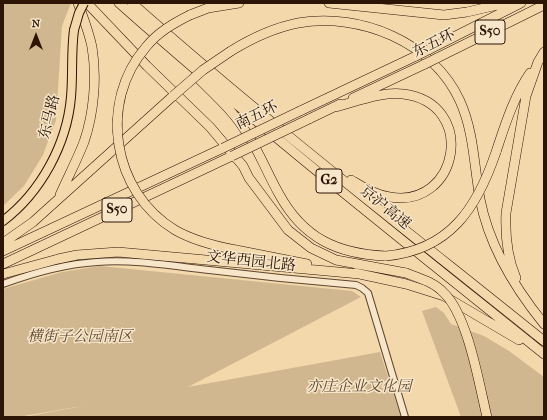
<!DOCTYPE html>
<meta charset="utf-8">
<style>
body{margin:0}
#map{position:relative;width:547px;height:420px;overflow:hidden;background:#f3d8ac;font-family:"IM FELL French Canon",serif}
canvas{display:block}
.frame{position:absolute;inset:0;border:4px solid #2d1505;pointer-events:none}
.north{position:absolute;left:16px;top:16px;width:40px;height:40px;-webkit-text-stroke:3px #f7e6c9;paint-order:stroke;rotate:0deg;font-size:11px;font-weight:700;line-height:16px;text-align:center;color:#2d1505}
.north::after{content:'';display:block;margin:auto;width:14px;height:18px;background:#2d1505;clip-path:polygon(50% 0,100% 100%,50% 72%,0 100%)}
</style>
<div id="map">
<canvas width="547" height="420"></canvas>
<div class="frame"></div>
<div class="north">N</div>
</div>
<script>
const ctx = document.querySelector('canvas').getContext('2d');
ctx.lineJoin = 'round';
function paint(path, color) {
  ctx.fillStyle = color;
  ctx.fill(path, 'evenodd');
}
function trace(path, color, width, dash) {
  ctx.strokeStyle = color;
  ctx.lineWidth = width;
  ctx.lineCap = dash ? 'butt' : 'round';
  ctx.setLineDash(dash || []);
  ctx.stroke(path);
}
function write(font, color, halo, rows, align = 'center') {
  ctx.font = font + ' "IM FELL French Canon","Noto Serif SC",serif';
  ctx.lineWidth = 3;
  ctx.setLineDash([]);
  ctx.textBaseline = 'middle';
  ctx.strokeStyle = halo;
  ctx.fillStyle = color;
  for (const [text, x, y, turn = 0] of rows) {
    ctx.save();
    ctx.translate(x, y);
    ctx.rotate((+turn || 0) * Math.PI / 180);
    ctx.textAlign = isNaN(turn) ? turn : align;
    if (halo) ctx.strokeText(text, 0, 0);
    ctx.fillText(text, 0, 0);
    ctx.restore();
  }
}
paint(new Path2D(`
 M3,3h68l-9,23 -6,94 -13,35 -19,31 -21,20z
 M100,266l252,25 9,6 -173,90 192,-35 21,65h-377l64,-12 -70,12h-15v-128l59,-17z
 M436,307l8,6 7,11 33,12 25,15 35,26v40h-83l-39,-106z`), '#d1b790');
const minor = new Path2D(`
 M3,284c30,-11 62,-20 94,-22 37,-3 75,4 112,8 49,6 98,11 147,15l6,3 6,5 37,124`);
const major = new Path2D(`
 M3,221c38,-29 64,-77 68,-124 2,-22 0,-45 3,-67`);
const highway = new Path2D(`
 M87,3l60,63 63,61 33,39 6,12 39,52 23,18 25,12 70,13
 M119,3c137,122 282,236 425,351
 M132,3c133,118 274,227 412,338
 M329,3l115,12 23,-3 39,-9
 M190,15l18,-7 31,-5
 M428,50l93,-47
 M231,51c21,-13 42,-23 67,-28 62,-11 135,19 162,78 14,31 14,65 20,98 9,47 34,88 64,125
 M437,58l107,-53
 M200,80c16,16 34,32 46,52 13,19 21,41 33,62 24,44 58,60 107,62
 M353,98l72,-34
 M335,107c20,-5 48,-16 68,-13 75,9 56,115 -13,103 -15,-2 -27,-10 -39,-17
 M300,111l116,-55
 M309,119l31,-15
 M496,152c9,-27 18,-56 34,-79
 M60,195c8,-18 17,-35 24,-53 10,-29 13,-65 8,-95 -3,-15 -9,-30 -14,-44
 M3,243l30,-21 140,-126
 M236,250l71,14
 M3,251l220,-103
 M3,264l229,-108
 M355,273l51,11 38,12 75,44
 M3,274l55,-15 19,-4 41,-3 242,22
 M516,278c-9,-21 -11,-42 -10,-65l20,-117 12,-34 6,-10`);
trace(minor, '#5e462f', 8);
trace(major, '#2d1505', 10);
trace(highway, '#2d1505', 10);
trace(minor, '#f7e6c9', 6);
trace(major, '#f3d8ac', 8);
trace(highway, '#f3d8ac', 9);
const majorBridge = new Path2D(`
 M74,30l5,-17 5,-10`);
const highwayBridge = new Path2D(`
 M190,15c-16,8 -32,17 -44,32 -48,55 -34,145 29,183 19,11 40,16 61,20
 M416,56l12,-6
 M425,64l12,-6
 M173,96l30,-26 28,-19
 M223,148l77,-37
 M232,156l77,-37
 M386,256c64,-6 91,-48 110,-104
 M406,273c13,5 28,9 38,20 24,23 35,91 43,124`);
trace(majorBridge, '#2d1505', 10, []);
trace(highwayBridge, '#2d1505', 10, []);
trace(majorBridge, '#f3d8ac', 8);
trace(highwayBridge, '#f3d8ac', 9);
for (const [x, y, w] of [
 [490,32,30],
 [329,181,26],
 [117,210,30]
]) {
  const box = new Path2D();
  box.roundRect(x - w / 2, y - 12, w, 24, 3);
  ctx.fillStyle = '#f7e6c9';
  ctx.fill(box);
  trace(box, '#2d1505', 1);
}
write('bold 14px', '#2d1505', null, [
 ["S50",490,32],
 ["G2",329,181],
 ["S50",117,210]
]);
write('15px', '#2d1505', '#f7e6c9', [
 ["东五环",434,44,-26],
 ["南五环",257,116,-26],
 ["东马路",50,117,-76],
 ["京沪高速",385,208,39],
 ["文华西园北路",251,262,6]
]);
write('italic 15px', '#5e462f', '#f7e6c9', [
 ["横街子公园南区",80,337],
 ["亦庄企业文化园",359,387]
]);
</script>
